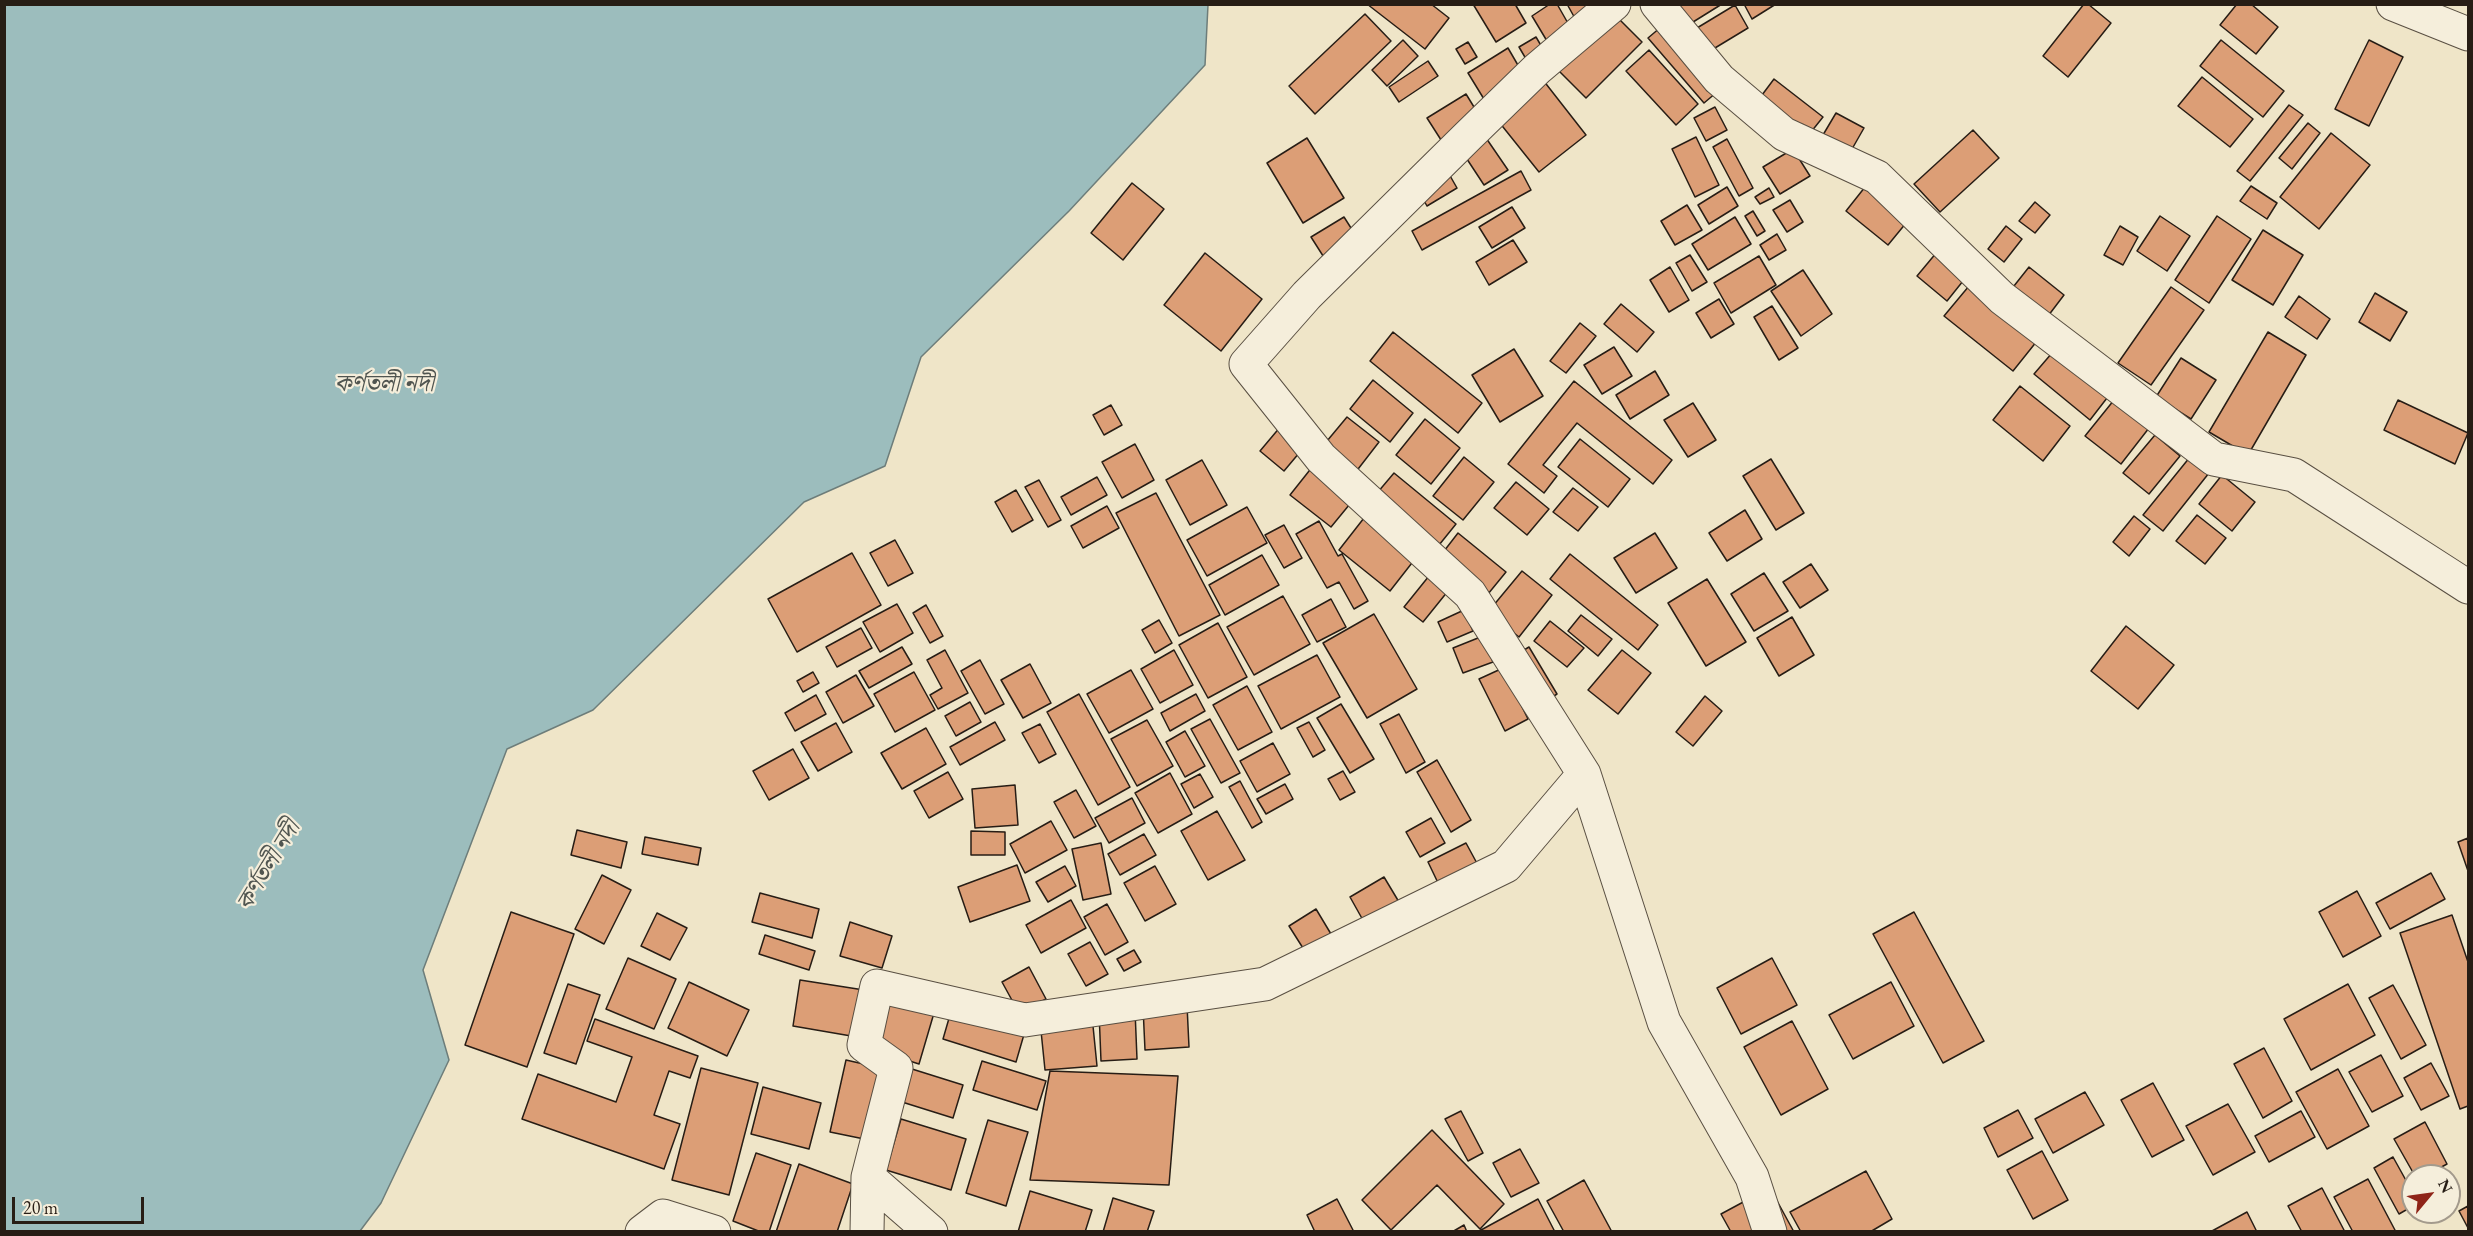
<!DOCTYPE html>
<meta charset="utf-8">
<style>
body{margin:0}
#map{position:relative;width:2473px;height:1236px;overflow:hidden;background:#efe5c8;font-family:"EB Garamond",serif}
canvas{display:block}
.frame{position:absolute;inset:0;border:6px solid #271d15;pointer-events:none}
.north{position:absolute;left:2401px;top:1164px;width:60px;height:60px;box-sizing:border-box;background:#f5eedb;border:2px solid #a39a8c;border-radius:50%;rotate:61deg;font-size:16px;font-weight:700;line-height:24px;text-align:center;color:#271d15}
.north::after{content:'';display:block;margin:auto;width:21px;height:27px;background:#8f2418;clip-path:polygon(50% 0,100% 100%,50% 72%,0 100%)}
.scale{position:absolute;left:12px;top:1197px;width:132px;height:27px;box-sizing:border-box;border:3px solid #271d15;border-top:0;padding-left:8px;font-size:18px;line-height:21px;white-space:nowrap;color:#271d15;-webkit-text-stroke:4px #f5eedb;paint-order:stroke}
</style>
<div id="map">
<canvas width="2473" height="1236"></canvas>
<div class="frame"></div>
<div class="north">N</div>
<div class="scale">20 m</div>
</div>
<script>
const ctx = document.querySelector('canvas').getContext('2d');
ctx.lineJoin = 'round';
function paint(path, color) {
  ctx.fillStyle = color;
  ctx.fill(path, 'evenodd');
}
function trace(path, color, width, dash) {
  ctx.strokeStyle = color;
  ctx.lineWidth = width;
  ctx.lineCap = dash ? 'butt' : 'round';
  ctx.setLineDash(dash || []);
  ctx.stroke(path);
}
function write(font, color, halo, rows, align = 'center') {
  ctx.font = font + ' "EB Garamond","Noto Serif Bengali",serif';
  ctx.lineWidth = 4.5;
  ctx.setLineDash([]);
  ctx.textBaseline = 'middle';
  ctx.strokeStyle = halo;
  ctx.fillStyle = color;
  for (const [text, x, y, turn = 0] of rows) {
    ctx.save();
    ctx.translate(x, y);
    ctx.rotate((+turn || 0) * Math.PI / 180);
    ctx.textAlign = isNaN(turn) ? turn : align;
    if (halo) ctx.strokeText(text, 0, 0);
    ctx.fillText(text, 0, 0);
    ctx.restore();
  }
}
const water = new Path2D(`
 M5,4l1203,1 -3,60 -136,146 -148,146 -36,109 -81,36 -211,208 -86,39 -84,221 26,90 -68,143 -21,28h-355z`);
paint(water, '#9cbdbd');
trace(water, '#6d7d7a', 1.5);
const building = new Path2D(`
 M1367,4h64l18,14 -24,31z
 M1473,4h42l11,19 -30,19z
 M1550,4h7l16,28 -23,14 -18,-30z
 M1567,4h37l-27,18z
 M1672,4h50l-37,23z
 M1744,4h32l-24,15z
 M2084,4h4l23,19 -43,54 -25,-21z
 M2237,4h14l27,23 -22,27 -36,-29z
 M1735,5l13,23 -43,26 -13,-23z
 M1612,12l30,30 -56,56 -30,-30z
 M1365,14l26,27 -76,73 -26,-28z
 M1661,27l56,65 -13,11 -56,-65z
 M1536,37l10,17 -17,10 -10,-17z
 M1403,40l15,16 -31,30 -15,-16z
 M2221,40l63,51 -21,26 -63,-51z
 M2369,40l34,17 -34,69 -34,-17z
 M1468,42l9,15 -12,7 -9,-15z
 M1508,48l18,31 -39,25 -19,-31z
 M1649,50l49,54 -22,21 -50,-54z
 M1428,61l10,15 -39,26 -10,-15z
 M2202,77l51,42 -23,28 -52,-41z
 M1774,79l49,38 -16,20 -48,-38z
 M1543,80l43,55 -47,37 -44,-55z
 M1466,94l16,26 -39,23 -16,-25z
 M2289,105l14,10 -53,66 -13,-10z
 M1715,107l12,23 -21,11 -12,-23z
 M1836,113l28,15 -16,28 -28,-16z
 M2308,123l12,10 -28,36 -13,-11z
 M1973,130l26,28 -59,54 -26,-28z
 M2331,133l39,32 -51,64 -39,-32z
 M1484,135l24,35 -24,15 -23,-35z
 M1696,137l23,48 -24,12 -23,-48z
 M1307,138l37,60 -41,25 -36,-60z
 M1727,139l26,49 -14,8 -26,-49z
 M1793,149l17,27 -30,18 -17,-27z
 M1521,171l10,19 -109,60 -10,-19z
 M1449,174l8,14 -30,18 -8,-14z
 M1869,182l42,35 -23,28 -42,-34z
 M1132,183l32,26 -41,51 -32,-27z
 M2251,186l26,17 -10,16 -27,-18z
 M1727,187l11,19 -29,18 -11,-19z
 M1769,188l5,9 -14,7 -5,-7z
 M1790,200l13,22 -16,10 -14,-22z
 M2035,202l15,13 -15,18 -16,-12z
 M1687,205l15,25 -27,15 -14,-24z
 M1512,207l13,21 -33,20 -13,-21z
 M1753,211l12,20 -8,5 -12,-20z
 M2160,216l30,20 -23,35 -30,-20z
 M2217,216l34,23 -42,64 -34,-23z
 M1344,217l14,22 -33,20 -14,-22z
 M1735,217l16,27 -43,26 -16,-26z
 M2006,226l16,13 -18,23 -16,-13z
 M2120,226l18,11 -15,28 -19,-10z
 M2263,230l40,25 -30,50 -41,-25z
 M1777,234l9,16 -17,10 -9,-15z
 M1513,240l14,22 -38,23 -13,-23z
 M1937,252l30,24 -20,25 -30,-25z
 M1205,253l57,46 -41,52 -57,-46z
 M1690,255l17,27 -15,9 -16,-28z
 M1759,256l17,29 -45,28 -17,-30z
 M1670,267l19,33 -20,12 -19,-32z
 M2029,267l35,28 -19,25 -35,-29z
 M1803,270l29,44 -31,22 -30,-45z
 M1969,286l68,55 -24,30 -69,-55z
 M2171,287l33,23 -53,75 -33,-22z
 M2375,293l32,19 -17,29 -31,-19z
 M2299,296l31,23 -13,20 -32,-22z
 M1719,299l15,25 -23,14 -15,-25z
 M1621,304l33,28 -17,20 -33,-28z
 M1772,306l26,42 -19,12 -25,-43z
 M1580,323l16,13 -30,37 -16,-12z
 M1393,332l89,71 -24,30 -88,-72z
 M2268,332l38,23 -58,100 -39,-23z
 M1614,347l18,29 -30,18 -18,-29z
 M1514,349l29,47 -43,26 -28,-47z
 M2052,353l55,45 -17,22 -56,-46z
 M2181,358l35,22 -25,39 -35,-22z
 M1655,371l14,24 -39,24 -14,-24z
 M1373,380l40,33 -23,29 -40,-33z
 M1574,381l98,79 -19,24 -76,-61 -34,42 14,11 -13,17 -36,-29z
 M2020,386l50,40 -27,35 -50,-41z
 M2114,400l35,28 -28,36 -36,-28z
 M2398,400l70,33 -13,31 -71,-34z
 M1693,403l23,37 -28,17 -24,-37z
 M1111,405l11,20 -18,10 -11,-20z
 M1347,417l32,25 -24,31 -33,-26z
 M1425,419l35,29 -29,36 -35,-29z
 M1281,426l24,20 -21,25 -24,-20z
 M2155,435l25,21 -31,38 -26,-21z
 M1580,439l50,40 -22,28 -50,-40z
 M1135,444l19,36 -32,18 -20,-36z
 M1464,457l30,25 -31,38 -30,-24z
 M2190,457l19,16 -46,58 -20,-16z
 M1771,459l33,54 -28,17 -33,-54z
 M1202,460l25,45 -37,20 -24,-45z
 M1313,466l41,33 -23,28 -41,-32z
 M1394,473l62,51 -21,26 -63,-51z
 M2222,475l33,27 -23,29 -33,-27z
 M1097,477l10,18 -36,20 -10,-18z
 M1039,480l22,40 -13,7 -23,-40z
 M1516,482l33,27 -22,26 -33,-27z
 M1573,488l25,19 -20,24 -25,-19z
 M1016,490l17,30 -21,12 -17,-30z
 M1156,493l64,122 -41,21 -63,-123z
 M1107,506l12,22 -36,20 -12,-22z
 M1247,507l20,36 -60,33 -20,-36z
 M1745,510l17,29 -35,22 -18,-28z
 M2197,515l29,23 -21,26 -29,-23z
 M2134,516l16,13 -21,27 -16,-14z
 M1364,518l51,41 -25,32 -51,-41z
 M1319,521l19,35 4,-2 26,47 -14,8 -15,-27 -12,6 -31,-54z
 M1284,525l18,33 -18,10 -19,-33z
 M1458,533l48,39 -18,22 -47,-39z
 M1655,533l22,35 -41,25 -22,-35z
 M895,540l18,33 -25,13 -18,-33z
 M852,553l29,52 -84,47 -29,-53z
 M1570,554l88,71 -20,25 -88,-71z
 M1262,555l17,30 -54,30 -16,-30z
 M1811,564l17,26 -28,18 -17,-26z
 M1522,571l30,24 -33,42 -31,-25z
 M1764,573l24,38 -34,20 -23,-37z
 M1429,576l19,15 -25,31 -19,-15z
 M1707,579l39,63 -40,24 -38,-63z
 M1283,596l27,48 -56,31 -27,-48z
 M1331,599l15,28 -29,15 -15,-27z
 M897,604l16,29 -33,19 -17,-30z
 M926,605l17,31 -13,7 -17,-30z
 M1464,610l9,21 -26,11 -9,-20z
 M1374,614l43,75 -50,29 -44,-75z
 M1581,615l31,24 -14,17 -30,-25z
 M1792,617l22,38 -35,21 -22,-38z
 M1159,620l13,23 -17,10 -13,-23z
 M1550,621l34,27 -17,19 -33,-26z
 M1218,623l29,54 -39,21 -29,-53z
 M2126,626l48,39 -36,44 -47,-38z
 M861,628l11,20 -35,19 -11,-20z
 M1483,636l10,26 -30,11 -10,-25z
 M902,647l10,17 -43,24 -10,-17z
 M1529,647l28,47 -14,9 -29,-47z
 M945,650l23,43 -30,16 -8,-14 12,-7 -15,-28z
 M1174,650l19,35 -33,18 -19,-34z
 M1622,650l29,23 -33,41 -30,-24z
 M1317,655l23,42 -59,32 -23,-43z
 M980,660l24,44 -19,10 -24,-43z
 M1030,664l21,39 -28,15 -22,-38z
 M1503,668l25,51 -23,12 -26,-52z
 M1131,670l22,39 -44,24 -22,-39z
 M813,672l6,11 -16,9 -6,-11z
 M914,672l21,38 -40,22 -21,-38z
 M856,675l18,31 -31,17 -17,-31z
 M1247,686l25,46 -34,18 -25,-45z
 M1079,694l51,93 -32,18 -51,-93z
 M1196,694l9,17 -35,20 -9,-18z
 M816,695l10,19 -31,17 -10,-18z
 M1705,696l17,15 -29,35 -17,-14z
 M970,702l11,20 -25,14 -11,-20z
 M1341,704l33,55 -24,14 -33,-55z
 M1399,714l26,48 -19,11 -26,-49z
 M1210,719l30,54 -19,10 -30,-54z
 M1147,720l26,46 -36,20 -26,-47z
 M995,722l10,18 -45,25 -10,-18z
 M1309,722l16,28 -12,7 -16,-29z
 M836,723l16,29 -34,19 -17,-29z
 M1040,724l16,30 -17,9 -17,-30z
 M926,728l20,36 -44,25 -21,-36z
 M1185,731l20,35 -20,11 -19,-35z
 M1273,743l17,31 -33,18 -17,-31z
 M793,749l16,29 -40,22 -16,-29z
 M1437,760l34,60 -20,12 -34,-60z
 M1343,771l12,21 -15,8 -12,-21z
 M948,772l15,27 -34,19 -15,-27z
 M1170,773l22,41 -34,19 -23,-40z
 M1200,774l13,23 -19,11 -13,-24z
 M1240,781l22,41 -10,6 -23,-41z
 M1285,784l8,15 -27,15 -9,-15z
 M1015,785l3,40 -43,3 -3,-39z
 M1076,790l20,36 -22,12 -20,-36z
 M1132,798l13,25 -36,20 -14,-25z
 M1217,811l28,49 -37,20 -27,-49z
 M1431,818l14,25 -25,14 -14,-25z
 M1051,821l16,29 -42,23 -15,-29z
 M577,830l50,12 -6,26 -50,-13z
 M971,831l34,1v23h-34z
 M1144,834l12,21 -36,20 -12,-21z
 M645,837l56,11 -3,17 -56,-11z
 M2468,838v33l-10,-29z
 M1101,843l10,51 -28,6 -11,-51z
 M1466,843l13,24 -39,20 -12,-25z
 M1017,865l13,36 -60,21 -12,-35z
 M1065,866l11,20 -28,16 -12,-20z
 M1155,866l21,38 -31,17 -21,-38z
 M2431,873l14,26 -55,30 -14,-26z
 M602,875l29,15 -27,54 -29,-15z
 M1384,877l15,25 -35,20 -14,-25z
 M2357,891l24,45 -38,21 -24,-45z
 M760,893l59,16 -7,29 -60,-16z
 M1071,900l15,28 -45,25 -15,-28z
 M1107,904l21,38 -23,13 -21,-38z
 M1316,909l18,30 -26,17 -19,-30z
 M511,912l63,22 -47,133 -62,-22z
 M1914,912l70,129 -41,22 -70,-129z
 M657,913l30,15 -17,32 -29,-14z
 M2452,915l16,47v144l-8,3 -60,-176z
 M850,922l42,14 -10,32 -42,-12z
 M765,935l50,16 -6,19 -50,-16z
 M1090,942l18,32 -22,12 -18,-32z
 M1134,950l7,12 -17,9 -7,-12z
 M628,958l48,21 -22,50 -48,-20z
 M1772,958l25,47 -56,29 -24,-46z
 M1029,967l17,32 -27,14 -17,-31z
 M800,980l64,10 -7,47 -64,-11z
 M689,982l60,28 -22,46 -59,-28z
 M1891,982l23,44 -61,33 -24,-44z
 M568,984l32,11 -24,69 -32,-11z
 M2348,984l27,51 -64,35 -27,-51z
 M2393,985l33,60 -25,14 -32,-61z
 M891,1000l43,13 -15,51 -44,-14z
 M1187,1005l2,42 -44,3 -2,-43z
 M952,1008l73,23 -9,31 -73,-23z
 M1135,1010l2,49 -36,2 -2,-49z
 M1092,1016l5,50 -52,4 -5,-49z
 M595,1019l103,37 -8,22 -21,-7 -15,44 26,9 -16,45 -142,-50 16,-45 78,28 16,-45 -45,-16z
 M1792,1021l36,68 -47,26 -37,-68z
 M2264,1048l28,53 -29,17 -29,-54z
 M2381,1055l22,41 -31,16 -23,-40z
 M846,1060l44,10 -16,71 -44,-9z
 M982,1061l64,20 -9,29 -64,-20z
 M2431,1063l18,33 -28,14 -17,-32z
 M701,1068l57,15 -29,112 -57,-15z
 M912,1069l51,16 -10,33 -51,-16z
 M2338,1069l31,57 -42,23 -31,-57z
 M1050,1071l128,5 -9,109 -139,-5z
 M2153,1083l31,57 -32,17 -31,-57z
 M763,1087l58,16 -12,46 -58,-15z
 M2085,1092l19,33 -51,28 -18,-34z
 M2228,1104l27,48 -42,23 -27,-49z
 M2018,1110l15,28 -35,19 -14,-29z
 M1461,1111l22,42 -15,8 -23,-42z
 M2301,1111l14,26 -46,25 -14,-26z
 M901,1119l65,20 -15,51 -65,-20z
 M988,1120l40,12 -22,74 -40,-13z
 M2425,1122l22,42 -22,12h-10l-21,-37z
 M1432,1130l72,74 -24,25 -43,-44 -46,45 -29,-30z
 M1520,1149l19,34 -28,14 -18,-34z
 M2042,1151l26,49 -35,19 -26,-49z
 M756,1153l35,12 -22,67h-8l-28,-11z
 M2393,1157l20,36v13l-14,8 -25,-46z
 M799,1164l54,20 -16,48h-61z
 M1866,1171l26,48 -22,13h-69l-11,-20z
 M2368,1179l28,53h-43l-19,-35z
 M1584,1180l28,52h-48l-17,-31z
 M2322,1188l23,44h-43l-14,-26z
 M1030,1191l62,19 -7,22h-67z
 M1113,1198l41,13 -7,21h-44z
 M1337,1199l17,33h-39l-8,-17z
 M1538,1199l17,33h-74v-2z
 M1776,1199l18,33h-17z
 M1747,1200l17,32h-33l-10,-18z
 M2468,1206v22l-9,-17z
 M2247,1212l10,20h-45v-1z
 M1464,1225l3,7h-15z`);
paint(building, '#dc9e76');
trace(building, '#271d15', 1.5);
const minor = new Path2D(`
 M1614,4l-77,65 -69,67 -161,159 -61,69 75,94 149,136 114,180 80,248 88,155 18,55
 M1657,4l62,75 65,55 93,43 125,121 212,161 80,16 174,112
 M2393,4l75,30
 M868,1177l63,55
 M642,1232l21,-16 51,16
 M867,1232l1,-55 28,-109 -32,-23 13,-59 148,34 240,-36 241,-118 78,-92`);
trace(minor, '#594f42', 35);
trace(minor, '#f5eedb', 33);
write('italic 24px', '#505550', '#f5eedb', [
 ["কর্ণতলী নদী",384,384],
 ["কর্ণতলী নদী",269,866,-59]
]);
</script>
